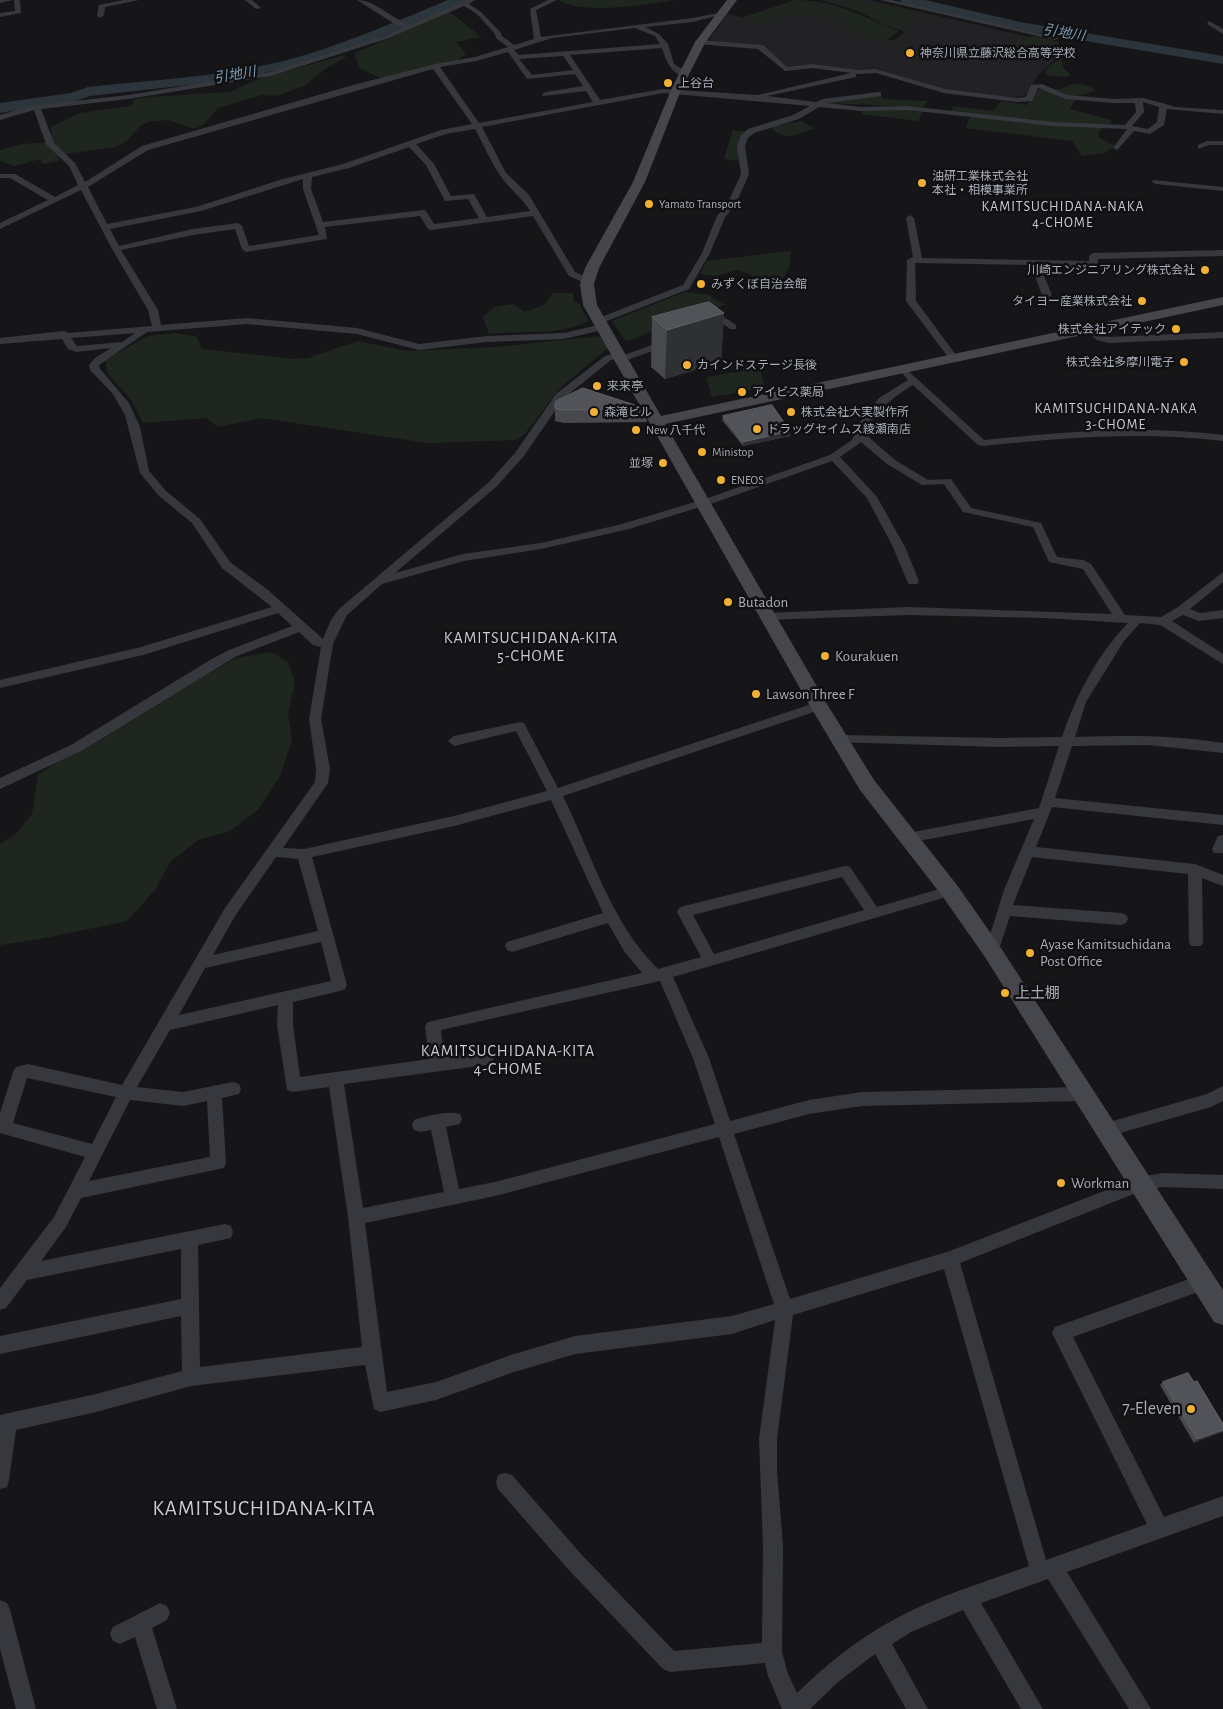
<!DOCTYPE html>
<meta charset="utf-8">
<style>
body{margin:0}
canvas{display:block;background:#161618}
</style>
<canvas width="1223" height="1709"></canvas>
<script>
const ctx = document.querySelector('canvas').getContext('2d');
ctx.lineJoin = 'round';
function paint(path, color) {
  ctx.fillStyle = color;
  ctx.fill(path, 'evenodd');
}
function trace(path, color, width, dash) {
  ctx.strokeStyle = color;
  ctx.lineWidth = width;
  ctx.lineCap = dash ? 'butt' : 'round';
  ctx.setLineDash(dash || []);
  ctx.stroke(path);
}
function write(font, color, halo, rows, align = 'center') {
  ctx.font = font + ' "Alegreya Sans","Noto Sans JP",sans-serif';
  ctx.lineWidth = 5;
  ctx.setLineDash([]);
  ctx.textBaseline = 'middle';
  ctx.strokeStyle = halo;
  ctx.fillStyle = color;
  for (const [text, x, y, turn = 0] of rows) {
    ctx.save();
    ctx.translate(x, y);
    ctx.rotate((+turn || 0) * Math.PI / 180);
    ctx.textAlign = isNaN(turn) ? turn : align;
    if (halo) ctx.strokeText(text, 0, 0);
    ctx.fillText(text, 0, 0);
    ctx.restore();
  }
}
paint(new Path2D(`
 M821,0h48l178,41 7,19 -16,15 -12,20 -15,3 -65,-8 -68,-21 -23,1 -39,-6 -29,3 -25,-21 -45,-3 -7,-4 17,-25 38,8 28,-10 25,-1 66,30 12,-2 9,-7 -23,-8 -21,-12z`), '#222225');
paint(new Path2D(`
 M558,0h116c-29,5 -91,15 -116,0z
 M795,0c41,0 67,17 104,31l-13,10 -19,-4 -28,-17 -21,-5 -35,1 -19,8 -23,-6z
 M825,0h36l61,15 -23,14c-26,-9 -47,-23 -74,-29z
 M450,12l31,25 -25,5 10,12 -8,6 -77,18 -22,-10 -4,-15z
 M1034,36l24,6 5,25 7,7 -2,3 -19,-1 -4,-2 2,-6 9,-7 -9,-6 -31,-9 13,-9z
 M344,55l2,2 -21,12 -21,17 -28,10 -14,-1 -44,13 -14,16 -7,4h-6l-23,-8 -20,2 -7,3 -15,17 -10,5 -59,8 3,6 -18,3 -2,-5 -25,7 -15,-5v-11l22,-6 30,-2 -1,-15 29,-14 51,-7 4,-7 14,-2 81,-5 26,-12z
 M1075,83l14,3 7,4 -18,6 -8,13 41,11v3l-12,8 -1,6 17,9 -11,7 -22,3 -10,-15 -106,-13 4,-12 -19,-3 2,-7 40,5 8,-10 26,4 11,-15 22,-1z
 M880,95l4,4 43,2 -4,6 -98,-4z
 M891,108l32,4 -5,9 -56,-7v-4z
 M801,121l13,7c-15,7 -30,14 -43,-1z
 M733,130l14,2 -6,29 -17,-2z
 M791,251l-2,17 -7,12 -14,1 -30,-11 -22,6 -16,-2 7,-13z
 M685,292l23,3 17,10 -57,19 -39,17 -5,-2 -12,-18z
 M553,293h20l1,8 6,3 8,17c-27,15 -67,9 -99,13l-6,-17 12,-10 18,-3 12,8 19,-7z
 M176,333l21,4 5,12 92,10 14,-1 50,-17 49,10 89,-4 105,-11 8,11 -49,41 -36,47 -9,5 -87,3 -167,-25 -43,9 -12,-9 -63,5 -11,-22 -24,-27 -3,-14 43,-24z
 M758,362l7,26 -53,9 -6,-20 37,-6 -2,-7z
 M271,652l17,10 7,20 -7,32 4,26 -12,36 -22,34 -28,21 -32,9 -28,22 -15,28 -28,31 -87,18 -40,6v-101l16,-10 16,-20 6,-39 38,-25 160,-92z`), '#1e261f');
paint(new Path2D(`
 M448,0h18l-26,13 -75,31 -77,24 -72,14 -126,14 -17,6 -73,11v-10l71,-10 17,-6c64,-7 129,-10 192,-25 58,-15 113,-39 168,-62z
 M900,0h25l95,22 203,34v8l-203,-34 -118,-27z`), '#2c353c');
paint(new Path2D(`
 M0,0h13l-13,3z
 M14,0h6l1,13 -21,4v-4l15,-2z
 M124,0h15l-34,7 -1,8 -4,3 -3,-2 2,-11z
 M245,0h7l9,8 -5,1z
 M357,0c18,0 35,19 53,25l56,-25h9l-6,4 12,8 20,21 1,3 12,9 20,-6 -4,-30 18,-9h9l-21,10 5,27 152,-19 30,-6v2l-30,8 -48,5 14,7 9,10 6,20 13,8v4c-16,0 -21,-16 -25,-28l-92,7 30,45 63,-11 95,6 93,-22 -38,-5 -28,3 -27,-22 -61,-5 3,-4 63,5 24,22 26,-3 45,6 18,-1 69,20 72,9 9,-1 5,-12 11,-1 25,11 46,4 31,-1 32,9 47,3v4l-56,-5 -3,16 -14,9 -16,-3 -17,19 -4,-2 14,-19 -74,-3 -146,-16 -46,1 -42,-4 -20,12 -45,14 -6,5 -3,8 4,28 -14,32 -10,11 -15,36 -21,36 -90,35 -3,-1v-4l87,-34 19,-32 15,-37 10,-11 14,-31 -4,-28 4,-11 7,-6 45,-14 17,-9 -147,-13 -181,34 24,46 23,22 46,77 16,7v4h-6l-16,-7 -36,-60 -102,14 -3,-1 -8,-13 -95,11 2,12 -81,13 -4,-3 -7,-20 -42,6 -72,15 37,60 3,15 86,-7 110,10 62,16 68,-8 77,-3 39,-9 5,3 -2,2 -42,10 -77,3 -68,8 -62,-16 -110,-10 -100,8 -48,33 1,4 29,34 11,24 9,44 17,20 34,28 30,43 38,28 55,49 8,-19 8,-11 149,-126 27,-30 41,-59 49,-38 14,-4 5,3 45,-16 3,1v4l-48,17h-6l-2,-2 -5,1 -47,38 -41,59 -27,30 -101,86 68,-19 78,-11 81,-19 86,-26 122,-43 22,-15 9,-20 18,-22 29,-18 -9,-10 5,-3 80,73c80,-8 159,-15 239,-5v6c-81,-10 -160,-3 -241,5l-4,-1 -65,-60c-21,13 -37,25 -48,49l30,26 33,20 23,-1 20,29 70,15 16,34 26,3 8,4 34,51 36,2 17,-10 45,-35v10l-33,27 10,4 23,-3v8l-24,3 -16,-6 -11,6 51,33v10l-63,-39 -20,-2 -16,18 -38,61 -11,35c50,-2 99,-2 148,6v10l-75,-8 -76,1 -17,52 168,17v10l-171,-18 -16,40 159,17 28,11v11l-21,-8 1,64 -2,4h-10l-2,-4 -1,-68 -156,-17 -19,48 108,8 5,2 2,4 -2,4 -5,2 -111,-9 -13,39h-10l-2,-4 19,-61 30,-71 -126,24 -7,-5 7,-5 131,-25 20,-62 -60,1 -165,-5 -1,-3 1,-3 5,-1 160,3 63,-1c14,-41 35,-82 66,-114l-83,-5 -137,-3 -144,5 -2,-3 6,-4 140,-6 204,7 -29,-45 -34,-7 -16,-35 -70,-15 -19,-28 -22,1 -35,-21 -26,-22 -21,15 37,40 28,50 14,34 -2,3h-8l-2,-3 -14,-34 -26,-49 -35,-37 -116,41 -87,27 -88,20 -77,12 -82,23 -35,31 -14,29 -12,75 9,50 -2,14 -45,65 21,1 150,-33 93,-25 -31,-60 -62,15 -6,-5 6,-5 66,-14 4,1 34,65 257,-85h8l2,3 -2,3 -260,87c29,59 48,127 95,173l43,-12 -24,-45 2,-4 5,-2 161,-40 5,1 27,40 73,-21 5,1 2,4 -2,4 -5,1 -277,81 36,81 21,63 79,-21 53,-8 221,-5 6,2 2,5 -2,5 -6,2 -221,5 -53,8 -75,20 56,165 160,-48 190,-74 23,-4 60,2v14l-60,-2 -22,4 -181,72 86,297 101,-36 -92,-185 -3,-6 3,-6 148,-53 6,2 3,6 -3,6 -136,49 91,180 59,-21v20l-156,56 84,137h-22l-81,-130 -67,24 62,106h-22l-58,-99 -52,22 -19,12 36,65h-22l-31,-55 -37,28 -28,27h-28l-14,-33 -3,-13 -95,9 -7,-3 -96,-101 -69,-79 -2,-7 2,-7 7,-2 7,2 69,79 93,97 88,-8 1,-97 -4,-107 16,-119 -43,14 -157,20 -64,19 -75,27 -56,12 -6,-3 -9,-44 -174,21 -95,26 -80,18 -7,50 -2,7 -7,2v-74l96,-21 86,-23 -1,-55 -181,38v-18l181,-37v-50l-154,31 -21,28 -6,2v-22l54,-71 31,-60 -85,-24v-20l13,-41 3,-5 12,-3 94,21 103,-177 90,-126 1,-13 -7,-50 12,-72 -8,-2 -14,-13 -62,24 -156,95 -81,38v-11l71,-33 139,-85 19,-10 63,-24 -14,-13 -135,42 -143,33v-8l141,-33 131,-40 -50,-39 -30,-45 -34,-28 -18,-22 -15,-58 -12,-21 -23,-24 -1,-5 6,-7 16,-10 -35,4 -8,-3 -6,-10 -62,5v-6l64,-7 4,2 84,-7 -4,-16 -36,-61 -31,-59 -81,39v-6l48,-23 -38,-22h-10v-4h15l40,23 23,-12 -9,-19 -23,-22 -12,-34 -34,10v-5l31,-9 97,-11 142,-23 115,-36 19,-9 -11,-4zM464,6l13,8 18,20 1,4 12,9 -33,10 -40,7 -82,21 -211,61 -57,36 -10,-19 -21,-20 -13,-34 87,-10 143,-23 118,-38zM635,28l20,8 5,8 -141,11 -5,-5 38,-12zM508,52l19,27 48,-5 8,12 -37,6 -4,2 1,2 43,-5 7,11 -114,21 -39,-56 36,-6zM563,56l10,14 -41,5 -13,-16zM433,69l39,55 -31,6 -98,34 -60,15 -87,28 -89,17 -19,-37 60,-37zM876,73l68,20 73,9 15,-1 6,-13 28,11 47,4h22l1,9 -11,13 -72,-3 -146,-16 -46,1 -34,-4 54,-7v-4h-3l-55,7 -7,3 -49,-6 89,-19v-3zM1143,102l16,5 -2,15 -9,7 -16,-3 12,-14zM475,129c9,16 16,34 27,49 9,12 20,20 28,33l-43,6 -13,-23 -23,2 -17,-32 -18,-20 30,-10zM409,147l17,18 19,36 23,-2 11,19 -45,6 -8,-13 -3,-1 -100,12 -12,-33 1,-12 37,-9zM303,179v10l16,46 -70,11 -7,-20 -4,-3 -45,6 -74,17 -9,-17 91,-18zM135,333l-13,9 -45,4 -6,-8zM551,800l52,113 -96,29 -2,4 2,4 5,2 96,-29 16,28 18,22 -214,49 -3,4 4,33 -129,18 -7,-52v-23l47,-11 5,-2 2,-4 -35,-128 142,-31zM276,857l22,2 20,72 -105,24 22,-39zM842,877l22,33 -150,44 -21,-39zM321,942l10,39 -152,34 26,-47zM660,981l33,77 22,66 -220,58 -36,7 -13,-62 14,-3 2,-5 -2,-5c-12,-4 -34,2 -46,6l-2,5 2,5 6,2 11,-2 13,62 -81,16 -19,-124 142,-19 5,-2 3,-5 -3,-5 -5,-2 -42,6 -3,-27zM278,1005l-1,20 10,65 6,2 36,-5 19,130 14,130 -162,20 -2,-122 33,-7 2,-6 -2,-6 -6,-2 -184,37 25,-34 15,-29 143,-30 2,-5 -4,-65 17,-4 2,-5 -2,-5 -6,-2 -50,10 -46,-5 33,-57zM27,1078l89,19 -24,47 -79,-21zM130,1100l53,6 24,-5 3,56 -121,24zM719,1137l55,167 -42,12 -157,20 -64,19 -75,27 -49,10 -22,-169 130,-27zM944,1269l85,297c-44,16 -91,30 -132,52 -37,19 -70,46 -100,75l-9,-19 -6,-22 1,-106 -6,-75v-32l16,-124z
 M880,0h12l167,38 -4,2z
 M1209,21l14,8v5l-16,-10z
 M1207,141h16v4h-14l-11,4v-4z
 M1153,180l70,7v4l-67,-7 -4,-2z
 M910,215l4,3 8,40 167,3v-5l4,-3 130,-3v6l-125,3v5l-4,3 -54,-1 12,29 -5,3 -5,-3 -11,-30 -116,-2 1,38 43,58 -5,3 -3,-1 -45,-60 1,-41 6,-3 -7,-39z
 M718,313l18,12v4h-6l-15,-11 -2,-2z
 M1087,328c8,-2 14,7 22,9l114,-5v6l-114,5 -12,-3 -10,-8z
 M1223,835v18h-9l-2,-4 6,-13z
 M1223,1086v15l-12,6 -105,30 -6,-2 -2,-5 2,-5 6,-2 101,-29z
 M0,1600l7,3 3,7 26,99h-20l-16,-60z
 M160,1603l7,3 3,7 -3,7 -15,8 25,81h-20l-22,-72 -15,7 -7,-3 -3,-7 3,-7z`), '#37383d');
paint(new Path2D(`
 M727,0h10l-32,43 -24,47 -36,92 -46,86 -5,16 3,21 64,111 562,-119v8l-558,119 162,280 47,76 83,105 42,60 224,345v35l-9,-3 -229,-365 -42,-60 -83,-107 -50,-84 -227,-401 -3,-21 5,-16 48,-86 38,-92 24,-48z`), '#45474d');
paint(new Path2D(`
 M724,313l-3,49 -56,17 -14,-12 1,-50z
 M555,402l92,7v13l-83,1 -9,-2z
 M723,416l67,15v5l-47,10 -21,-26z
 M1163,1382h31l29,42 -29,19 -34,-58z`), '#47494d');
paint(new Path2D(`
 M724,313l-3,49 -56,17 2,-49z
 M790,431v5l-47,10v-4z
 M1223,1430v2l-29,11 3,-4z`), '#2f3033');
const building = new Path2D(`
 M709,302l15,11 -57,17 -15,-13z
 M583,388l64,21 -84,1 -8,-2v-6z
 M772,405l18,26 -47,11 -20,-26z
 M1188,1373l6,9 3,-1 26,43v6l-26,9 -34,-57z`);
paint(building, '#525359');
trace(building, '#5f6168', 1);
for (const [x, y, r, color] of [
 [910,53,5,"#f2b134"],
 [668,83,5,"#f2b134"],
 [922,183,5,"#f2b134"],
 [649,204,5,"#f2b134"],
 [1205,270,5,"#f2b134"],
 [701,284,5,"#f2b134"],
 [1142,301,5,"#f2b134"],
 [1176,329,5,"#f2b134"],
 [1184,362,5,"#f2b134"],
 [687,365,5,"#f2b134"],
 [597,386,5,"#f2b134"],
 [742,392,5,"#f2b134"],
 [594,412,5,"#f2b134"],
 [791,412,5,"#f2b134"],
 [757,429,5,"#f2b134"],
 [636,430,5,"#f2b134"],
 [702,452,5,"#f2b134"],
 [663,463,5,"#f2b134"],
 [721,480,5,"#f2b134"],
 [728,602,5,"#f2b134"],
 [825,656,5,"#f2b134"],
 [756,694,5,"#f2b134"],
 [1030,953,5,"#f2b134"],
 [1005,993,5,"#f2b134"],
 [1061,1183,5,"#f2b134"],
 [1191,1409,5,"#f2b134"]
]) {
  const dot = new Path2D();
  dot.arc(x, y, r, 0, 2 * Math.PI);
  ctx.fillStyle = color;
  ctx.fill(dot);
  trace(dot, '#111113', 2);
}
write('12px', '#a8adb8', '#111113', [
 ["神奈川県立藤沢総合高等学校",920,53],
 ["上谷台",678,83],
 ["油研工業株式会社",932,176],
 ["本社・相模事業所",932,190],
 ["Yamato Transport",659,204],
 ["川崎エンジニアリング株式会社",1195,270,"right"],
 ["みずくぼ自治会館",711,284],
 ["タイヨー産業株式会社",1132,301,"right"],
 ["株式会社アイテック",1166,329,"right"],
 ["株式会社多摩川電子",1174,362,"right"],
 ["カインドステージ長後",697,365],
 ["来来亭",607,386],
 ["アイビス薬局",752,392],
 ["森滝ビル",604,412],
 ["株式会社大実製作所",801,412],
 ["ドラッグセイムス綾瀬南店",767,429],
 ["New 八千代",646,430],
 ["Ministop",712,452],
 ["並塚",653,463,"right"],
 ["ENEOS",731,480]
], 'left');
write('italic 14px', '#7f9bb3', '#111113', [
 ["引地川",1064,33,9],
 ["引地川",235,75,-10]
]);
ctx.letterSpacing = '1px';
write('14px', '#c9ccd4', '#111113', [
 ["KAMITSUCHIDANA-NAKA",1063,207],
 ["4-CHOME",1063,223],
 ["KAMITSUCHIDANA-NAKA",1116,409],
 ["3-CHOME",1116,425]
]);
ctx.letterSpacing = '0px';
write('15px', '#a8adb8', '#111113', [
 ["Butadon",738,602],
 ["Kourakuen",835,656],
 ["Lawson Three F",766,694],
 ["Ayase Kamitsuchidana",1040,944],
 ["Post Office",1040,961],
 ["上土棚",1015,993],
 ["Workman",1071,1183]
], 'left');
ctx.letterSpacing = '1px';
write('16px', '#c9ccd4', '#111113', [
 ["KAMITSUCHIDANA-KITA",531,638],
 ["5-CHOME",531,656],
 ["KAMITSUCHIDANA-KITA",508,1051],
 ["4-CHOME",508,1069]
]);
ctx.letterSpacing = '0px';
write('18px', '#a8adb8', '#111113', [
 ["7-Eleven",1181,1409]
], 'right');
ctx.letterSpacing = '1px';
write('21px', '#c9ccd4', '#111113', [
 ["KAMITSUCHIDANA-KITA",264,1509]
]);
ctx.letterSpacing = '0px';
</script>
